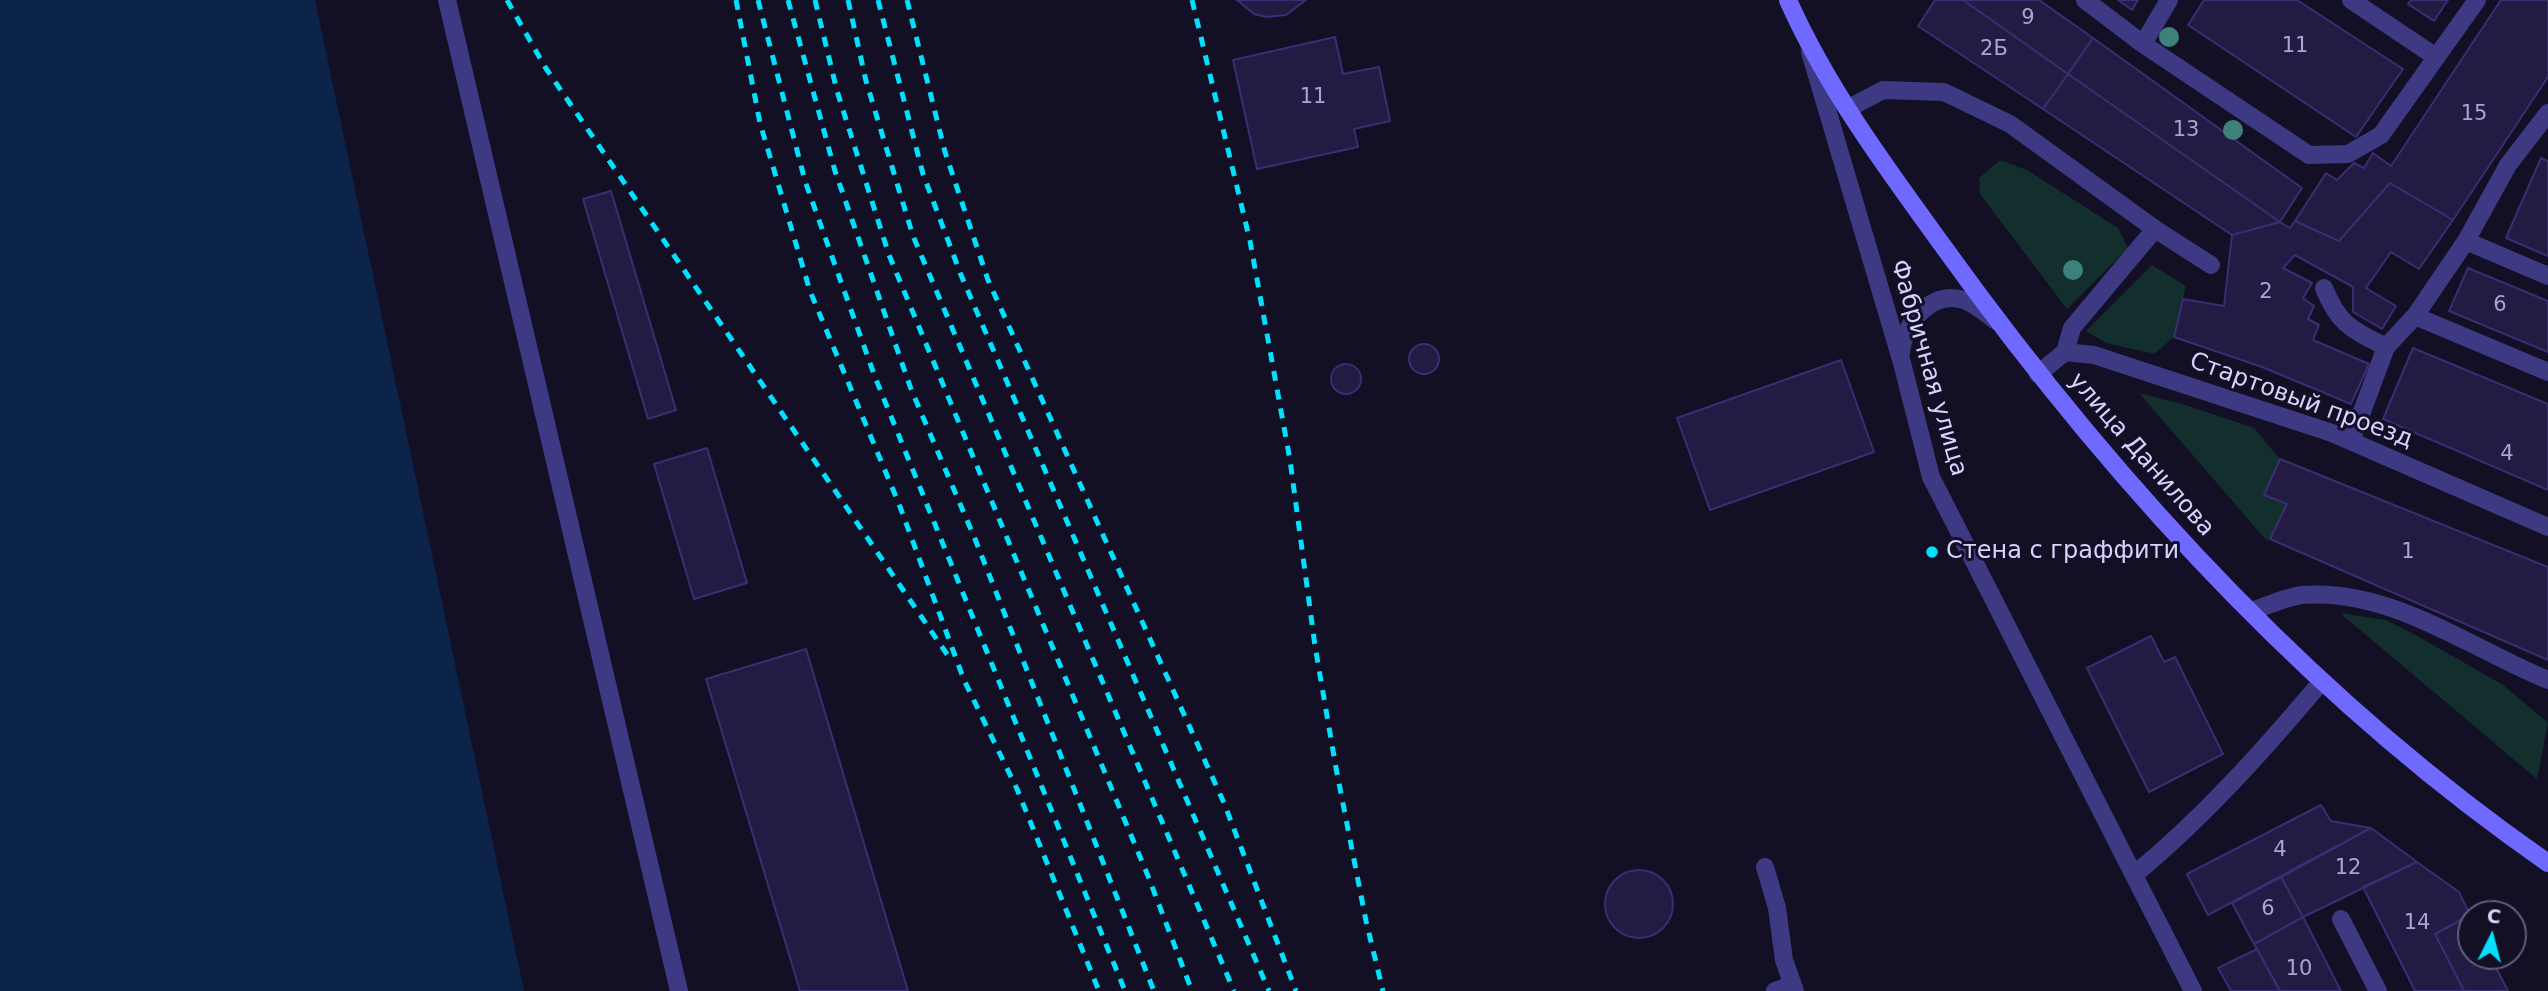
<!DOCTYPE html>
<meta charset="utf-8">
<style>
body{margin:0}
#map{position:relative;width:2548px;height:991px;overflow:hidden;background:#130f25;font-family:"DejaVu Sans",sans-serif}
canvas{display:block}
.north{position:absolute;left:2457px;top:900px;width:70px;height:70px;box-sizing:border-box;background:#130f25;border:2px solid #625d7c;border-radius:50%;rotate:6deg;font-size:19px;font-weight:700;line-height:28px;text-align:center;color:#d8d2ff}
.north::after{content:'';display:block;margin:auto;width:24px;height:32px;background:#01e0fc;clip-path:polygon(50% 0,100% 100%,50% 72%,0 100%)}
</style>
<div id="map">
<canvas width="2548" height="991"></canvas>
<div class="north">С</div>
</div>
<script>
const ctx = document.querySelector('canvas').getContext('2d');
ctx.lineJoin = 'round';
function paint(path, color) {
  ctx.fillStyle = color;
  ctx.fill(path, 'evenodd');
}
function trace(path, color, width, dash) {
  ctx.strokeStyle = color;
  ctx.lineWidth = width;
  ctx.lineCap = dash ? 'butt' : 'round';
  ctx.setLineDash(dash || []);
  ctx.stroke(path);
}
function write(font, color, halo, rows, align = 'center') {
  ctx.font = font + ' "DejaVu Sans",sans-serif';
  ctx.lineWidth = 6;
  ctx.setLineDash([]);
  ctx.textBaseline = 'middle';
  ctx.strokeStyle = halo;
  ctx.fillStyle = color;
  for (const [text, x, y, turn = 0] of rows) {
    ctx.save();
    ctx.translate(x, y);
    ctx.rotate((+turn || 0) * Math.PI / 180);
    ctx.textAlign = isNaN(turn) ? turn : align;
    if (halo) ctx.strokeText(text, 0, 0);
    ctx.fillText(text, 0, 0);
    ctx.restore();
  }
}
paint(new Path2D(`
 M2000,160l27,10 91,58 10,20 -61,61 -87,-115 -1,-16z
 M2152,265l34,21 -12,51 -20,17 -48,-11 -20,-12z
 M2139,393l43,11 72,24 26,31 -16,36 23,9 -17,35 -3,2z
 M2340,613l46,7 35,18 82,47 45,38 -11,56z`), '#122f2e');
paint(new Path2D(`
 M0,0h315l209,991h-524z`), '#0d244a');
const building = new Path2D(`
 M1237,0h-1h70l-20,15 -20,2 -12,-3z
 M1935,0h28l105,74 -25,35 -125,-83z
 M1963,0h76l54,38 -25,36z
 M2118,0h20l-6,10z
 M2204,0h93l106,69 -47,68 -168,-112z
 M2411,0h37l-14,21 -26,-17z
 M2501,0h47v77l-95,143 -63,-37 -51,58 -44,-20 31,-48 11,7 17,-17 10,5 9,-15 18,13z
 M1335,37l8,37 36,-7 11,54 -36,8 4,18 -101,22 -24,-109z
 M2093,38l209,150 -22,34 -212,-148z
 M2068,74l212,148 -48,13 -189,-126z
 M2541,158l7,3v95l-42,-18z
 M2390,183l63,37 -34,49 -28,-17 -25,36 30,18 -14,23 -29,-17v-25l-58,-32 -12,13 29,15 -9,15 11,8 -6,13 11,6 -6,15 56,24 -18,40 -89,-37 -88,-30 9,-38 41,7 8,-71 48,-13 10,6 5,-7 44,20z
 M611,191l65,219 -28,9 -65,-220z
 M2468,268l80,33v51l-99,-41z
 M1409 359a15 15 0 1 1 30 0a15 15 0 1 1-30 0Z
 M2413,348l135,56v86l-165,-71z
 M1841,360l33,92 -164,58 -33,-92z
 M1331 379a15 15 0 1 1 30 0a15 15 0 1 1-30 0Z
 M707,448l40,135 -53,16 -40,-135z
 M2280,459l268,108v93l-278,-121 17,-35 -23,-9z
 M2151,636l13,26 11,-5 48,97 -74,38 -62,-124z
 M806,649l102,342h-108l-94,-312z
 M2321,805l10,16 40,7 -163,87 -21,-41z
 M2371,828l46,34 -114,55 -22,-40z
 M2417,862l42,30 11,23 -35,19 29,57h-49l-52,-104z
 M1605 904a34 34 0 1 1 68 0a34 34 0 1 1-68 0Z
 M2281,877l22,40 -49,27 -22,-41z
 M2470,915l1,41h19l18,35h-44l-29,-57z
 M2303,917l38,74h-61l-26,-47z
 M2257,949l23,42h-49l-13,-23z`);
paint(building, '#241b45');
trace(building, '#3b2d71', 2);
trace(new Path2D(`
 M447,0l232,991
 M2085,0l58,44 166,111 39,-1 33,-19 96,-135
 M2351,0l85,57
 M2143,44l26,-44
 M1849,108l34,-18 61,2 66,32 145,105 56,36
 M2466,241l82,35
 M2324,288c15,37 27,41 62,59
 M2415,316l133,56
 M2065,352l7,-24 83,-99
 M2038,374l27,-22 29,3 238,78 216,94
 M2351,441l35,-94 29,-31 51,-75 42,-76 40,-52
 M2251,611c16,-5 35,-14 51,-16 90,-7 167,53 246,85
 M1765,867l12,41 7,52 11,31
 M2134,875c70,-58 129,-124 188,-194
 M2341,919l37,72
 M1775,991l17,-6`), '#3d3a83', 18);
trace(new Path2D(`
 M1810,52l92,311 29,114 262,514
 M1901,353c2,-28 30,-64 63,-53 11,4 23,14 32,21`), '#3d3a83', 18);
trace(new Path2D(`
 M1788,0c39,88 99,169 155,246 168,234 367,452 605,617`), '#6f69ff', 18);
trace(new Path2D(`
 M507,0l38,67 406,593
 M736,0l24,123 50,168 89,213 65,176 53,109 82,202
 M758,0l47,181 70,196 250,614
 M788,0l47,171 76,218 64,150 179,452
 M815,0l22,91 52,164 259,621 44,115
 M848,0l18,81 47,155 321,755
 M878,0l45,174 38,101 308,716
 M907,0l38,152 43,128 236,523 72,188
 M1192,0l58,241 40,219 25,186 21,122 30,153 17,70`), '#01e0fc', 5, [10, 9]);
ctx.fillStyle = '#3c817a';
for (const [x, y] of [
 [2169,37],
 [2233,130],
 [2073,270]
]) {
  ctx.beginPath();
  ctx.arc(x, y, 10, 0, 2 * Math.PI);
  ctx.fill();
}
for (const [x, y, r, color] of [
 [1932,552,7,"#01e0fc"]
]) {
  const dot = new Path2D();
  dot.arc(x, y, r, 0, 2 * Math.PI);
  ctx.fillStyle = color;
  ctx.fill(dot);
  trace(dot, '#130f25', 2.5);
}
write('21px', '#aba4d0', null, [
 ["9",2028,19],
 ["11",2295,47],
 ["2Б",1994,50],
 ["11",1313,98],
 ["15",2474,115],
 ["13",2186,131],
 ["2",2266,293],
 ["6",2500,306],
 ["4",2507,455],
 ["1",2408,553],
 ["4",2280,851],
 ["12",2348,869],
 ["6",2268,910],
 ["14",2417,924],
 ["10",2299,970]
]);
write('24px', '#d8d2ff', '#130f25', [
 ["Фабричная улица",1928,368,74],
 ["Стартовый проезд",2301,401,20],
 ["улица Данилова",2141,455,49]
]);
write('24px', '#d8d2ff', '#130f25', [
 ["Стена с граффити",1946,552]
], 'left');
</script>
